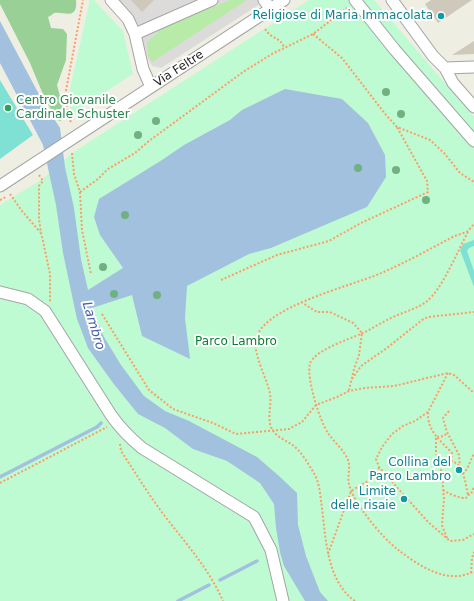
<!DOCTYPE html>
<style>
body{margin:0}
canvas{display:block;background:#efeee3}
</style>
<canvas width="474" height="601"></canvas>
<script>
const ctx = document.querySelector('canvas').getContext('2d');
ctx.lineJoin = 'round';
function paint(path, color) {
  ctx.fillStyle = color;
  ctx.fill(path, 'evenodd');
}
function trace(path, color, width, dash) {
  ctx.strokeStyle = color;
  ctx.lineWidth = width;
  ctx.lineCap = dash ? 'butt' : 'round';
  ctx.setLineDash(dash || []);
  ctx.stroke(path);
}
function write(font, color, halo, rows, align = 'center') {
  ctx.font = font + ' "DejaVu Sans",sans-serif';
  ctx.lineWidth = 4;
  ctx.setLineDash([]);
  ctx.textBaseline = 'middle';
  ctx.strokeStyle = halo;
  ctx.fillStyle = color;
  for (const [text, x, y, turn = 0] of rows) {
    ctx.save();
    ctx.translate(x, y);
    ctx.rotate((+turn || 0) * Math.PI / 180);
    ctx.textAlign = isNaN(turn) ? turn : align;
    if (halo) ctx.strokeText(text, 0, 0);
    ctx.fillText(text, 0, 0);
    ctx.restore();
  }
}
paint(new Path2D(`
 M119,0h147l-105,68 -9,-2 -4,-7 -9,-33 -6,-10z`), '#dcdbda');
paint(new Path2D(`
 M230,0h17l-95,62 -4,-6 -1,-14 16,-14z`), '#b7eba7');
paint(new Path2D(`
 M0,0h76c2,21 -12,11 -22,13 -1,1 -5,4 -6,4l3,11 12,1 4,5 -1,26 -9,25 5,19 1,10 -2,7 -4,-1 -12,-21 -15,-36 -30,-59z`), '#98d096');
paint(new Path2D(`
 M90,0h4l29,31 10,43 -61,40 -4,-17z
 M309,0h65l100,117v484h-474v-396l41,-25 31,-27z`), '#befbd2');
paint(new Path2D(`
 M0,80l33,55 -33,24z
 M474,240v6l-5,2 -2,3 7,20v16l-14,-37 3,-6z`), '#7ee1d4');
paint(new Path2D(`
 M0,21l42,79 18,28 5,39 9,41 7,51 7,31 35,-22 -23,-33 -6,-18 5,-18 63,-39 22,-15 46,-25 12,-10 43,-21 57,10 26,24 17,32 1,22 -19,30 -96,41 -22,6 -62,32 -2,32 5,41 -48,-23 -10,-41 -40,13 12,29 17,28 23,31 21,15 24,10 68,36 22,19 18,17 1,32 8,31 14,36 8,9h-23l-21,-35 -4,-14 -4,-24 -2,-24 -14,-21 -33,-22 -34,-12 -28,-21 -27,-14 -25,-31 -25,-35 -11,-29 -14,-66 -7,-48 -13,-60 -43,-82z`), '#a2c1de');
trace(new Path2D(`
 M0,477l97,-50 4,-4
 M220,580l37,-19
 M178,601l31,-16`), '#a2c1de', 3.5);
paint(new Path2D(`
 M131,0h23l-12,12z
 M431,0h41l-34,23 -13,-19z
 M474,41v13l-22,1z`), '#cfc9bc');
const minor = new Path2D(`
 M111,0l17,19 7,15 8,35 8,18
 M264,0l7,9
 M355,0l40,50 79,91
 M392,0l41,56 12,12 29,-1
 M135,34l77,-34
 M445,68l8,15 21,24
 M0,186l284,-186
 M0,292l28,7 17,12 66,104c9,13 19,23 31,33l112,69 17,33 12,51`);
trace(minor, '#a4a4a4', 13);
trace(new Path2D(`
 M265,29c7,11 14,7 19,18
 M313,34l29,24 44,57 11,12 33,13 15,14 15,19 14,9
 M71,122l-3,-6 -3,-20 18,-96
 M72,153l2,21 6,18 2,38 9,44
 M39,175l4,6 -4,5v33l2,14 2,8 7,33v28
 M80,192l18,-13 10,-10 27,-16 14,-12 94,-69 29,-18 41,-20 34,-26
 M10,194l12,17 18,21
 M0,200l6,-3
 M468,232c-10,18 -26,58 -42,70 -10,7 -22,10 -33,15 -11,5 -21,12 -32,17 -12,5 -48,17 -51,30 -4,13 10,58 18,69 6,9 16,17 20,27 3,7 -1,16 1,24 4,19 33,53 48,65 21,16 51,37 77,22
 M221,280l56,-25 52,-14 32,-18 67,-31 -1,-11 -30,-54
 M301,302l16,10h13l23,11 9,10 -3,22 -5,14 -5,21
 M102,314l47,76 24,19 40,14 23,11 53,-5 13,-7 14,-17 21,-8 12,-6 16,-3 29,-2 54,-13 6,2 20,18
 M448,373l-20,39c-1,19 12,28 24,41l-1,7 9,6
 M352,379l9,-13 26,-18 35,-28 6,-3 46,-5
 M449,411l-6,7 4,14 12,23 1,11 5,14 3,15
 M428,412l-13,9 -12,5 -11,8 -10,13 -6,12 3,8 49,55 22,19 13,-1 11,-6
 M437,437l7,-1 3,-3
 M436,438v15l6,21 2,25 -2,26 5,13
 M120,444l1,7c14,21 27,43 43,64 22,29 44,52 59,86
 M463,474l4,-5 7,-16
 M0,483l107,-56
 M443,490c4,3 18,9 23,8l2,-3 3,-1 3,-7
 M328,554l23,-63 27,-16 1,-8
 M471,573l1,-15 2,-6
 M355,601c-30,-21 -29,-67 -34,-100 -1,-9 -2,-18 -6,-26 -6,-10 -12,-21 -21,-29 -8,-6 -19,-9 -23,-19 -4,-11 1,-22 -1,-33 -3,-17 -17,-38 -14,-55 7,-32 95,-53 123,-65 24,-10 47,-23 70,-35 6,-4 14,-5 19,-8 2,-2 4,-5 6,-7`), '#fe9c65', 2, [2, 2]);
trace(minor, '#fff', 11);
ctx.fillStyle = '#70b181';
for (const [x, y] of [
 [386,92],
 [401,114],
 [156,121],
 [138,135],
 [358,168],
 [396,170],
 [426,200],
 [125,215],
 [103,267],
 [114,294],
 [157,295]
]) {
  ctx.beginPath();
  ctx.arc(x, y, 4, 0, 2 * Math.PI);
  ctx.fill();
}
for (const [x, y, r, color] of [
 [441,16,4,"#0f9aa8"],
 [8,108,4,"#2e9e5b"],
 [459,470,4,"#0f9aa8"],
 [404,499,4,"#0f9aa8"]
]) {
  const dot = new Path2D();
  dot.arc(x, y, r, 0, 2 * Math.PI);
  ctx.fillStyle = color;
  ctx.fill(dot);
  trace(dot, '#fff', 1.5);
}
write('12px', '#0d838f', '#fff', [
 ["Religiose di Maria Immacolata",433,16],
 ["Collina del",451,463],
 ["Parco Lambro",451,477],
 ["Limite",396,492],
 ["delle risaie",396,506]
], 'right');
write('12px', '#1d1d1d', '#fff', [
 ["Via Feltre",179,69,-33]
]);
write('12px', '#27864d', '#fff', [
 ["Centro Giovanile",16,101],
 ["Cardinale Schuster",16,115]
], 'left');
write('12px', '#087f30', '#fff', [
 ["Parco Lambro",236,342]
]);
write('italic 13px', '#4761b0', '#fff', [
 ["Lambro",93,326,73]
]);
</script>
